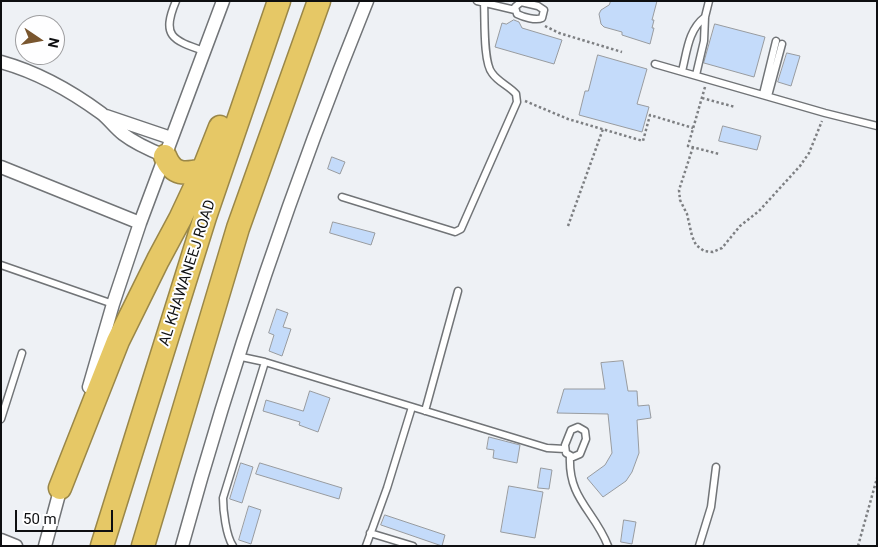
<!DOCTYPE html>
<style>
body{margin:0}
#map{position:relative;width:878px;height:547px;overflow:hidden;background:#eef1f5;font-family:Roboto,sans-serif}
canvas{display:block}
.frame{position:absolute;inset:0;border:2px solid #0e0f11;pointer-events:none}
.north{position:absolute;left:15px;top:15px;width:50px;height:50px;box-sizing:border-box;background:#fefeff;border:1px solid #9e9ea0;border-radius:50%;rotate:102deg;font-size:14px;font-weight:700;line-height:20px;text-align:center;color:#0e0f11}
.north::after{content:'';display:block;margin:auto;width:18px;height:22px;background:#79562f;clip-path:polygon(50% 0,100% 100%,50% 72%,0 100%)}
.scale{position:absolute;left:15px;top:510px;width:98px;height:22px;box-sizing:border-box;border:2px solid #0e0f11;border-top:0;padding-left:6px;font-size:15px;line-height:18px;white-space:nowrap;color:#0e0f11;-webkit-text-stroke:4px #fefeff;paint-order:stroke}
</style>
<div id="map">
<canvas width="878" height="547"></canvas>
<div class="frame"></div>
<div class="north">N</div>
<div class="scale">50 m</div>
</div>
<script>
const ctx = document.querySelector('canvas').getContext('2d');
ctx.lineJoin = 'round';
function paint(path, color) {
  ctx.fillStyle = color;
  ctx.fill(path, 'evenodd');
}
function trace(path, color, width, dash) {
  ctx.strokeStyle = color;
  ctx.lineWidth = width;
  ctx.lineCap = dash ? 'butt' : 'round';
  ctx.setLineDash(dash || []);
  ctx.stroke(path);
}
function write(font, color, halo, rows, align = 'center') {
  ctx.font = font + ' Roboto,sans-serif';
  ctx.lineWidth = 4;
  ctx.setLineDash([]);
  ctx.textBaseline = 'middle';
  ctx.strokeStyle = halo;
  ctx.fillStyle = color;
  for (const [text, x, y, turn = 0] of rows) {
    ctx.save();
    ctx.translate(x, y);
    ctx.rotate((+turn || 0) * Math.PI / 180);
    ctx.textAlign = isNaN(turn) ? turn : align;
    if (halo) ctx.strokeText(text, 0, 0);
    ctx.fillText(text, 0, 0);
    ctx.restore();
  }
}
const building = new Path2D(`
 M611,1h46l-5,19h2l-2,8h2l-4,16 -28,-9v-3l-18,-5 -3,-3 -2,-10 2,-4 8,-5z
 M514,20l5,2 3,6 40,12 -8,24 -59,-17 7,-24 4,1z
 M715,24l50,13 -11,40 -50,-14z
 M787,53l13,3 -9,30 -13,-4z
 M598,55l49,14 -10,35 12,3 -7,25 -63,-17 6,-24h3z
 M723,126l38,10 -4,14 -38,-9z
 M332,157l13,5 -5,12 -12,-5z
 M333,222l42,11 -4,12 -41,-12z
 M277,309l11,4 -5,14 8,2 -9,27 -13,-5 5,-16 -5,-2z
 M623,361l5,30h9l1,15 11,-1 2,13 -14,2 2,33 -7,19 -6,9 -23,16 -16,-19 18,-13 7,-12 -4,-39 -51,-1 7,-24h41l-4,-26z
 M310,391l20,7 -12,34 -19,-7 1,-3 -37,-11 3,-11 37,11z
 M489,437l31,8 -3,18 -24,-5 1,-8 -7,-1z
 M241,463l12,4 -11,36 -12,-4z
 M260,463l82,25 -3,11 -83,-25z
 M541,468l11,2 -3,19 -11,-1z
 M509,486l34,6 -8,46 -34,-6z
 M249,506l12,4 -10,34 -12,-4z
 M385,515l60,20 -3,11 -61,-21z
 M624,520l12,2 -4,22 -11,-2z`);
paint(building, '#c4dbfa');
trace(building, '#989b9f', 1);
const lane = new Path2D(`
 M176,1c-15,35 -4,39 28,50
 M477,1l38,9
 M521,2l17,4 6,4 -2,8c-6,3 -19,-1 -25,-4l-2,-7z
 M655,64l170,49 52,13
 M682,71c5,-19 6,-41 23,-54
 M696,75l8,-34 1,-24 4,-16
 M763,94l13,-53
 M768,96l14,-52
 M342,197l113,35 6,-3 56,-127 -1,-8c-7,-8 -18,-12 -24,-21 -9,-11 -7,-54 -8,-70
 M1,265l112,39
 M237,356l28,6 282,86 18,1
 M425,411l33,-120
 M1,419l21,-66
 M578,427l7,4 1,8 -6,15 -7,3 -7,-4 -1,-8 6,-15z
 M570,456c-2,43 24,54 38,90
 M370,533l43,13
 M233,546c-7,-10 -10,-36 -10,-48l42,-136
 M366,546l21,-58 25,-81
 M699,546l12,-39 5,-40`);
const street = new Path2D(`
 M1,62c36,10 70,29 100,51 8,6 14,15 22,21 13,10 27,16 42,22
 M106,116l65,22
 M1,167l139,56
 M89,387l24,-83 27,-81 83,-222
 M1,540l15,6
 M45,546l17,-63
 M182,546c51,-186 113,-367 185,-545`);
const highway = new Path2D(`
 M165,156c8,20 20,18 38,14
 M60,488l58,-147 40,-81 22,-41 23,-49 17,-43
 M102,546l103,-329 74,-216
 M143,546l95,-318 81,-227`);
trace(lane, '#717477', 9);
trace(street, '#717477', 15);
trace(highway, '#9a8748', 25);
trace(new Path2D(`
 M545,26l14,7 63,19
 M705,87l-17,59 31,8
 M702,98l33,9
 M525,101l43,18 75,22 7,-26 43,13
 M693,147l-14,43 1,10 7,14 5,22 4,9 8,6 9,1 9,-4 18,-22 19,-15 41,-45 9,-13 13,-32
 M568,226l35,-97
 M858,546l19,-68`), '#7d7f82', 2.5, [2.5, 2.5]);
trace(lane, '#fff', 6);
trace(street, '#fff', 12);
trace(highway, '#e6c866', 22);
write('15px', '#0e0f11', '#fefeff', [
 ["AL KHAWANEEJ ROAD",188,273,-72]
]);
</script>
